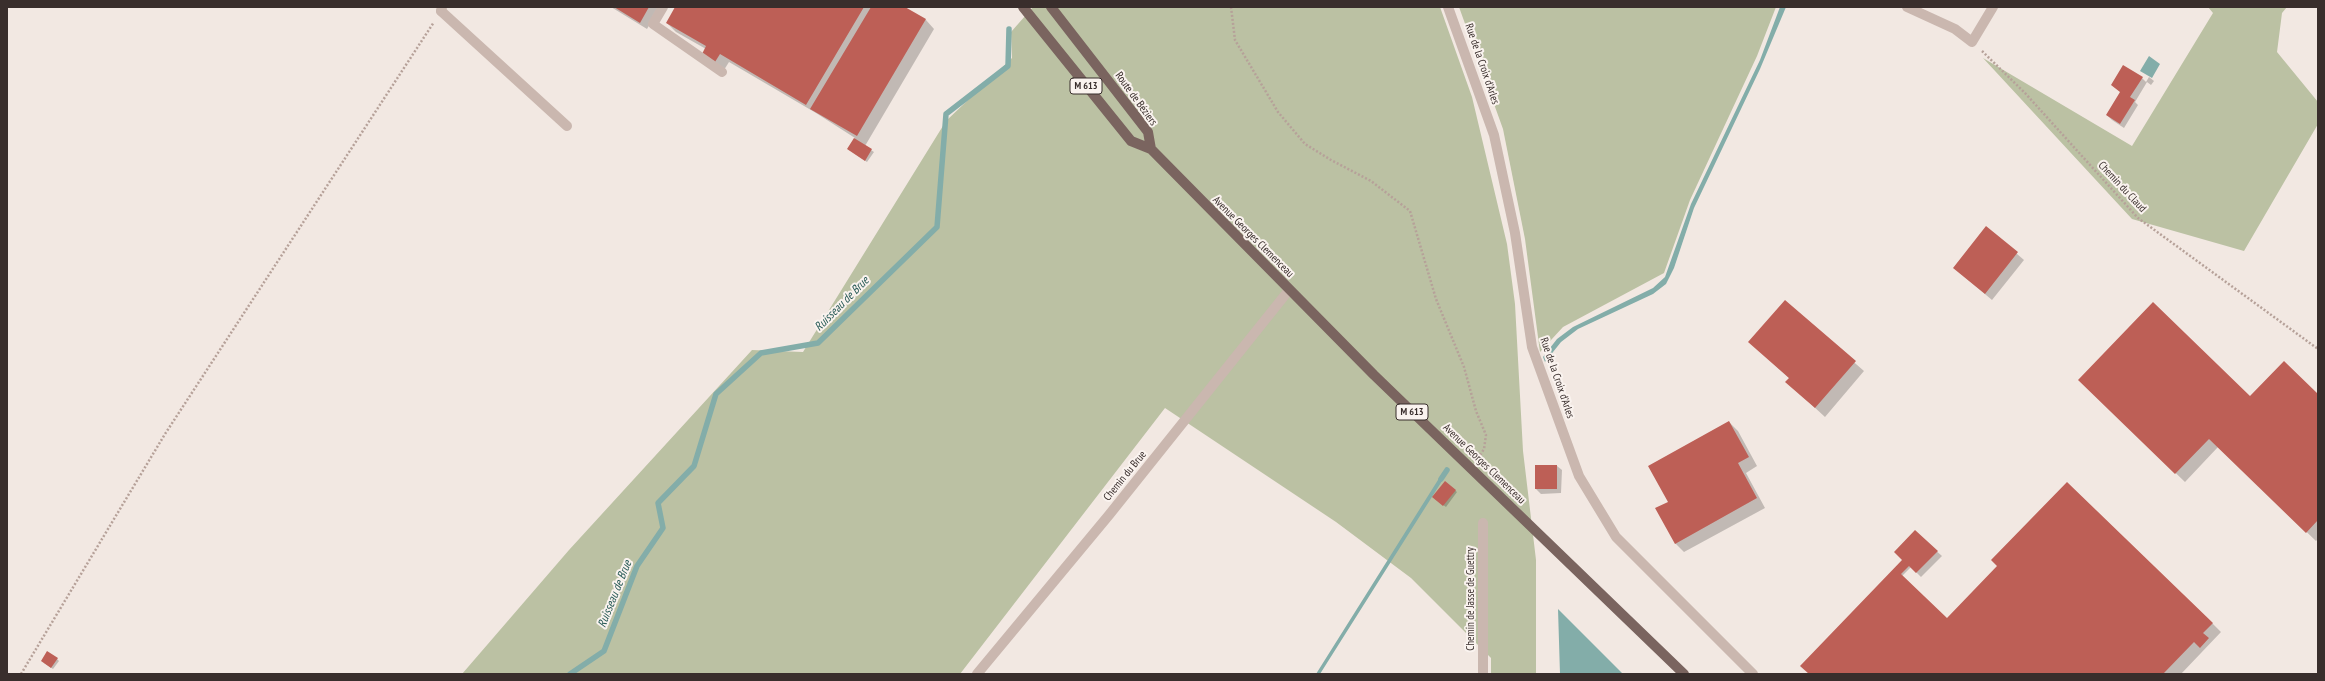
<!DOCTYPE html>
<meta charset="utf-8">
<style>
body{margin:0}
#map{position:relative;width:2325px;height:681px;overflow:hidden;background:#f2e8e2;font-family:"PT Sans Narrow",sans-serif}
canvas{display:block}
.frame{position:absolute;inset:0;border:8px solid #392e2c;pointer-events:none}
</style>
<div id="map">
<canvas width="2325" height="681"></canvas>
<div class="frame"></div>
</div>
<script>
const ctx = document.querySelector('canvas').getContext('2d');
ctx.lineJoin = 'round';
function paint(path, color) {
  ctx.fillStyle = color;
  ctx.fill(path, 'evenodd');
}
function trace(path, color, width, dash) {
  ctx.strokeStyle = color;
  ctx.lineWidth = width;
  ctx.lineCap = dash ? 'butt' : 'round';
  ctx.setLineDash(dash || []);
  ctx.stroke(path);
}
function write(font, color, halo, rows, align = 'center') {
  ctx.font = font + ' "PT Sans Narrow",sans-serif';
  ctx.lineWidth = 4;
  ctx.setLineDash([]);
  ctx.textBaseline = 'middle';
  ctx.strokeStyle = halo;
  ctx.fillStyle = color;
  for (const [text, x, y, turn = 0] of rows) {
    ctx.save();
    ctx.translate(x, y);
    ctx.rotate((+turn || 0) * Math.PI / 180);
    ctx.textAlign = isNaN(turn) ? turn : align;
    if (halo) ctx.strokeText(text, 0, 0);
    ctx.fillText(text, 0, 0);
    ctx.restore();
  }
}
paint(new Path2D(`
 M1033,7h407l32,90 35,147 8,60 8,147 13,109v114h-45v-16l-80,-80 -75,-56 -171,-114 -205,266h-498l107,-124 183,-200 51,2 143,-231 66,-63 -1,-26z
 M1459,7h317l-19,49 -67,144 -26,73 -101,54 -23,25 -15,-113 -22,-110z
 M2208,7h79l-5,6 -5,39 41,50v22l-74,127 -112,-32 -149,-161 149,88 81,-133z`), '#bbc1a3');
paint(new Path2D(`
 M1780,7h6l-26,62 -66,139 -20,60 -8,16 -13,10 -75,35 -17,13 -16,20 -2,-5 14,-18 16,-12 80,-39 12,-11 26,-73 69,-144z
 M2149,56l11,8 -8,14 -12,-7z
 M1443,472l2,2 -3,7 -122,193h-4z
 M1558,609l65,65h-63z`), '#83ada9');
paint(new Path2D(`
 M611,7h49l-13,22z
 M676,7h227l23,13 8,9 -69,117 9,6 -7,10 -19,-13 7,-11 -39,-25 -87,-51 -5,8 -12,-7 -6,-14 -30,-17 -9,-9z
 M2149,77l5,4 -3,4 -4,-3 -12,20 3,3 -14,23 -12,-8 -5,-5 14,-23 -9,-7 30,-7 4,4z
 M1987,228l37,32 -32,40 -38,-32z
 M1785,302l79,69 -39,46 -38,-35 3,-3 -40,-37z
 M2079,380l171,17 68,-2v144l-2,2 -98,-94 -33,35z
 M1729,422l9,9 19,35 -11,7 19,35 -81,44 -9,-9z
 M1536,466h21l5,4 -1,23 -20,1 -5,-5z
 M1445,482l12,10 -11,15 -11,-8z
 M1915,532l27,24 -21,21 -10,-10 -9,9 45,43 265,4 9,9 -40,42h-371l94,-114z
 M57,659l2,2 -6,8 -9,-6z`), '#0003');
trace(new Path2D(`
 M1441,479l6,-9
 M570,674l34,-23 33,-85 26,-38 -5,-25 36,-37 22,-72 45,-41 57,-10 119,-116 9,-113 62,-48 1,-37`), '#83ada9', 5.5);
paint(new Path2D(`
 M614,7h35l-9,16z
 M675,7h189l-58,98 -86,-51 -5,8 -13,-8 4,-8 -40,-23z
 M871,7h34l21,12 -69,117 -47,-27z
 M2123,65l20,12 -13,20 5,3 -15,24 -14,-9 14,-23 -9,-7z
 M854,138l18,11 -7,12 -18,-12z
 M1986,226l32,26 -33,42 -32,-26z
 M1785,300l71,61 -41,47 -30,-26 4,-4 -41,-36z
 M2153,302l97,94 34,-35 34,33v126l-12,13 -97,-94 -34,35 -97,-94z
 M1729,421l20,36 -11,6 19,35 -82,46 -20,-36 13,-6 -20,-36z
 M1535,465h22v24h-22z
 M1445,481l11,9 -13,16 -11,-9z
 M2067,482l146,141 -10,10 6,5 -9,10 -6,-6 -31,32h-354l-9,-8 102,-106 -8,-8 21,-22 23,21 -22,22 -7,-7 -8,8 46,44 50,-52 -6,-6z
 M47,651l11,7 -7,10 -10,-7z`), '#bd5f56');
trace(new Path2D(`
 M1231,7l4,33 43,72 27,32 26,16 40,21 39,30 26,88 28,68 12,44 10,24 -2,14 -5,8
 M1982,51l43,42 113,125 180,131
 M21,674l144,-240 269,-412`), '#b6a199', 2.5, [2, 2]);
trace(new Path2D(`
 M663,7l-10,17 69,48
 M441,11l126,115
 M977,674l132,-159 180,-225`), '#cab7af', 10);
trace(new Path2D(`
 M1448,7l46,128 21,98 17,114 47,129 37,61 137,137
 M1907,7l48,22 17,13 21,-35
 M441,11l1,-4
 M1483,523v151`), '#cab7af', 10);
trace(new Path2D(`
 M1023,7l108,134 20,8 223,226 310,299
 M1051,7l97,125 3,17`), '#7a645f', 10);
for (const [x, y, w] of [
 [1086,86,32],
 [1412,412,32]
]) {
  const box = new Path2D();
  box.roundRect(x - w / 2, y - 8, w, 16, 3);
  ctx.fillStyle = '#faf3ef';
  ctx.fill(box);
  trace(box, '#392e2c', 1);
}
write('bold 10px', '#392e2c', null, [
 ["M 613",1086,86],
 ["M 613",1412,412]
]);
write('11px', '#392e2c', '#faf3ef', [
 ["Rue de la Croix d'Arles",1482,64,71],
 ["Route de Béziers",1136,99,54],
 ["Chemin du Claud",2122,187,47],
 ["Avenue Georges Clemenceau",1253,237,45],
 ["Rue de la Croix d'Arles",1557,378,71],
 ["Avenue Georges Clemenceau",1484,464,44],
 ["Chemin du Brue",1125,476,-51],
 ["Chemin de Jasse de Guettry",1471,599,-90]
]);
write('italic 12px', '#245854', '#faf3ef', [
 ["Ruisseau de Brue",842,304,-45],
 ["Ruisseau de Brue",615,594,-68]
]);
</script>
